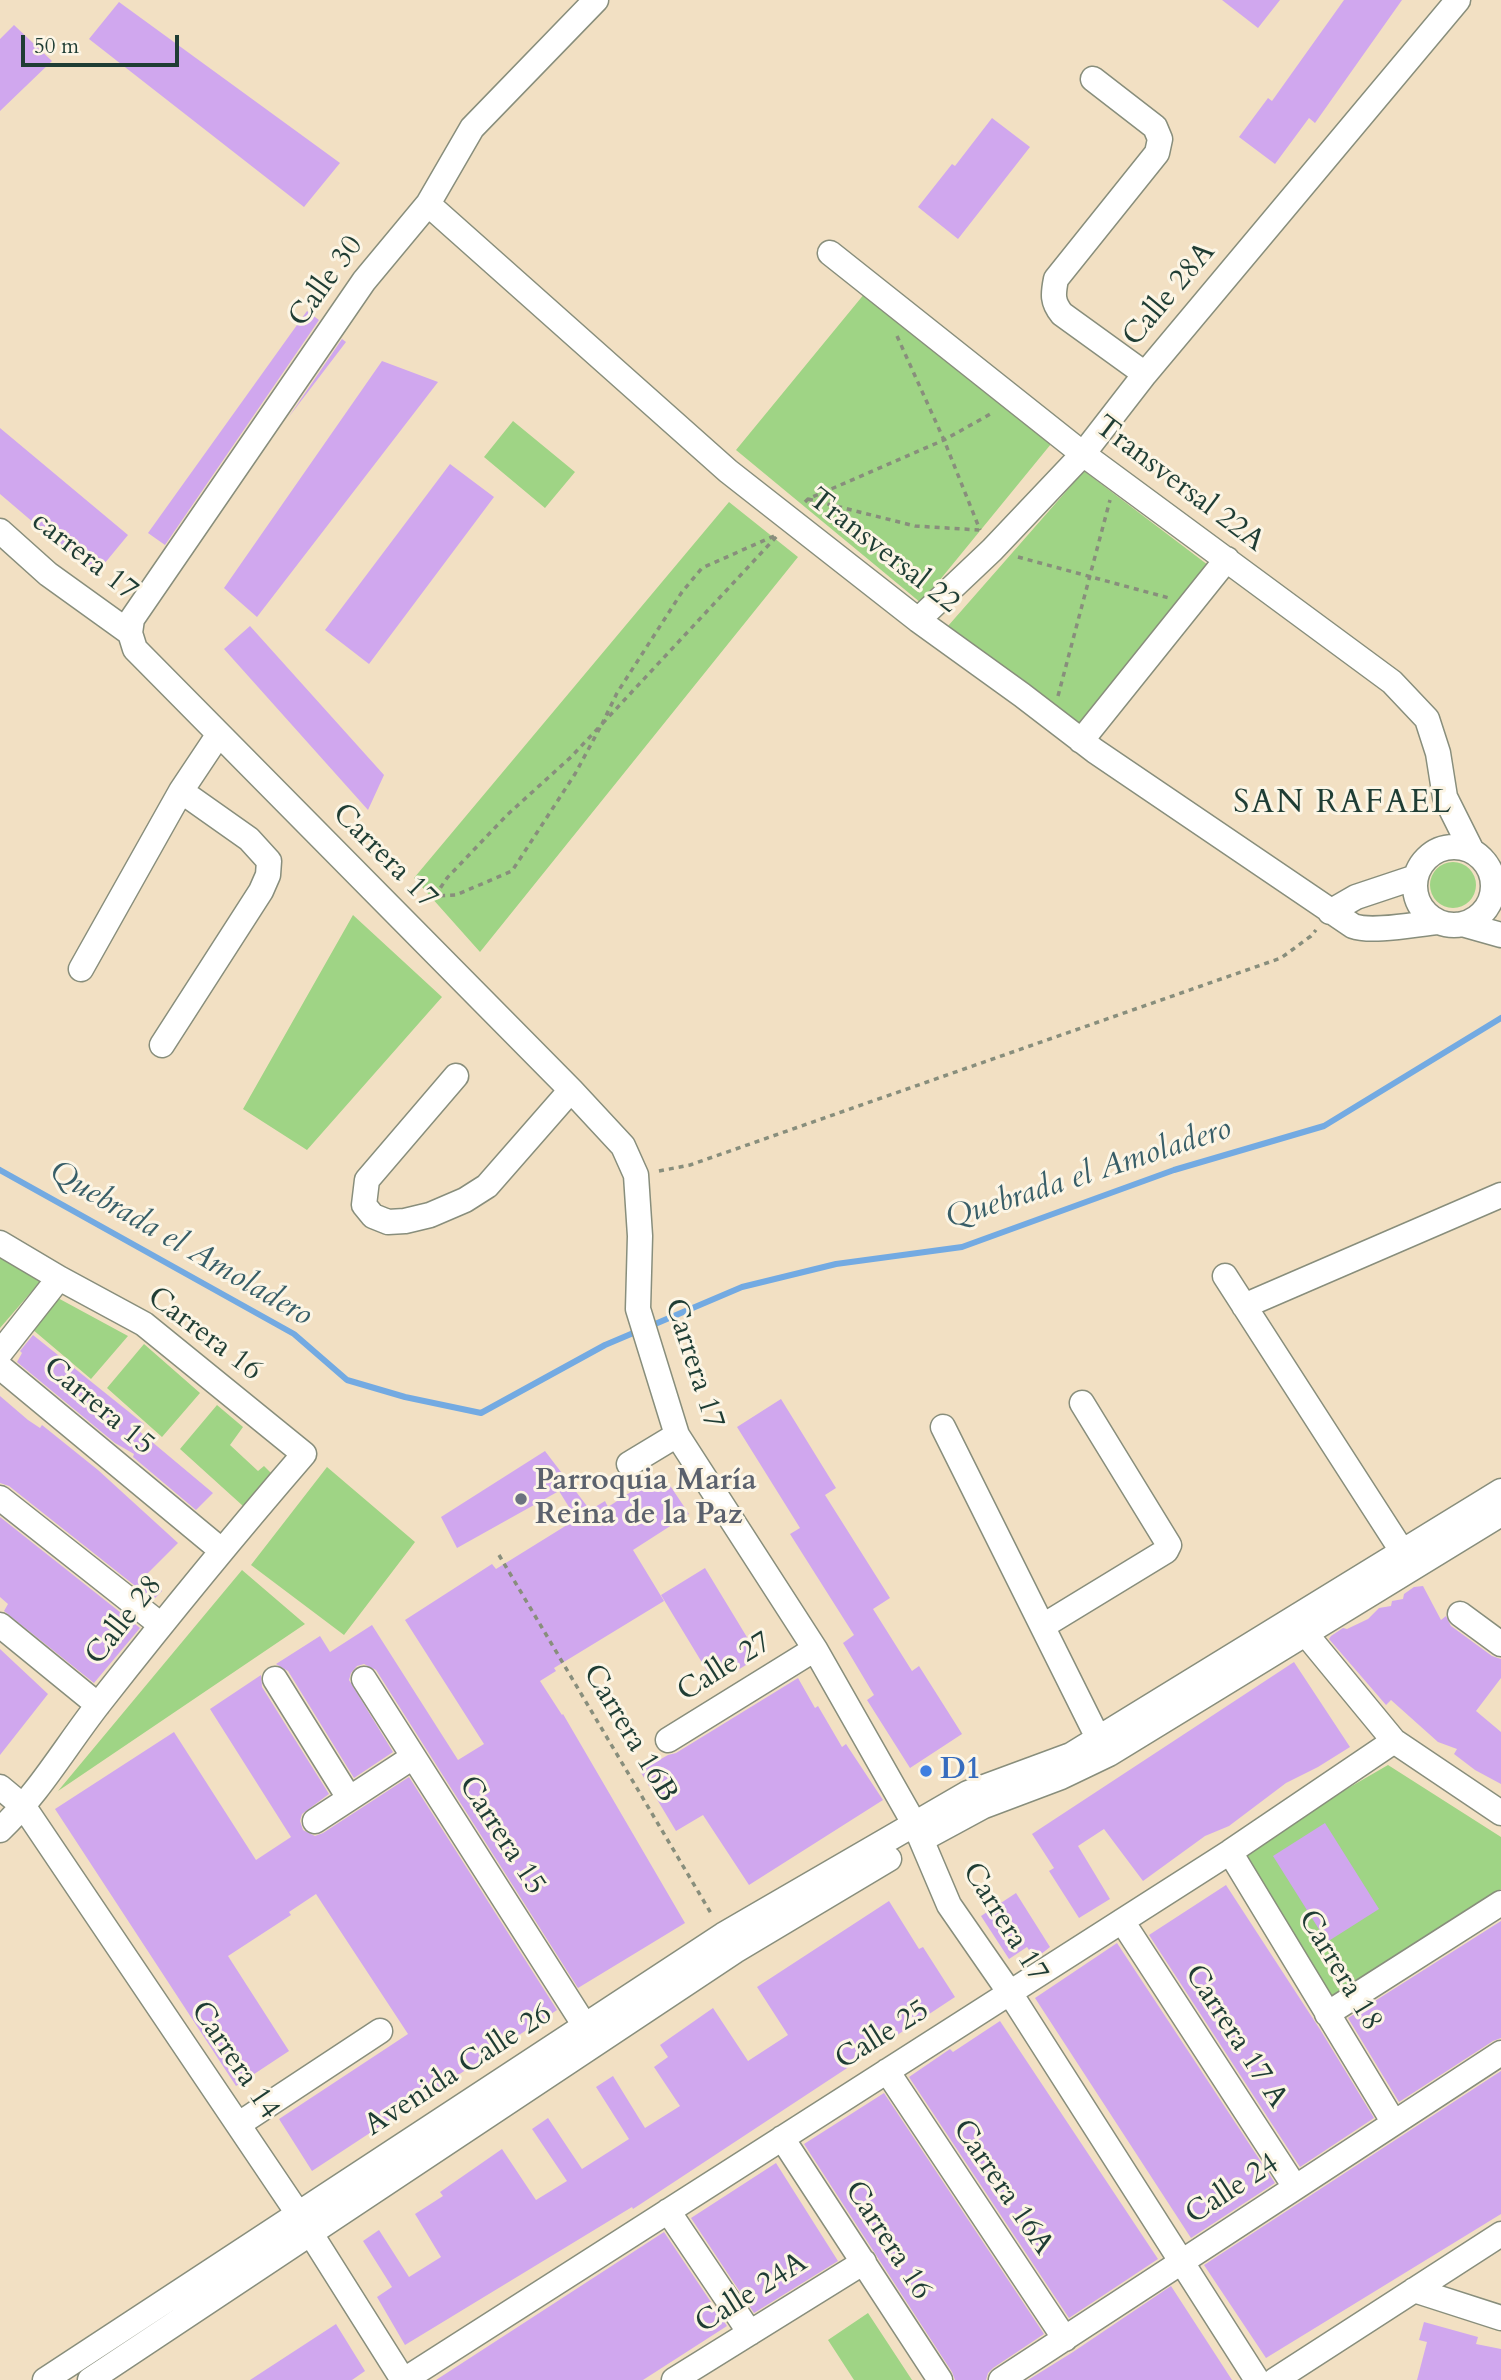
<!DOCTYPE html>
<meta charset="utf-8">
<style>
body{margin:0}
#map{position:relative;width:1501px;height:2380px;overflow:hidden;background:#f2e0c3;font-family:Cardo,serif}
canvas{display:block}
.scale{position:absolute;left:21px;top:35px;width:158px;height:32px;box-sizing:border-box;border:4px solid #1f3d34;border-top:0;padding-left:9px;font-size:21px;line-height:24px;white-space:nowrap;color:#1f3d34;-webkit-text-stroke:5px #fcf5e5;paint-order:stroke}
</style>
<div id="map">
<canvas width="1501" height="2380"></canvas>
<div class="scale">50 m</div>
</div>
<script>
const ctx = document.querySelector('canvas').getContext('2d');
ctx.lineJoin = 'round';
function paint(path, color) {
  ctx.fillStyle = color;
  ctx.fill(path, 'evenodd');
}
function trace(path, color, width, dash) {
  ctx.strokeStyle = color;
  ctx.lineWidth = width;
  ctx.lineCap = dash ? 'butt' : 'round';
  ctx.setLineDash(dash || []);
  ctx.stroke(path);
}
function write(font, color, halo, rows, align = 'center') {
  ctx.font = font + ' Cardo,serif';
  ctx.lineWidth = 6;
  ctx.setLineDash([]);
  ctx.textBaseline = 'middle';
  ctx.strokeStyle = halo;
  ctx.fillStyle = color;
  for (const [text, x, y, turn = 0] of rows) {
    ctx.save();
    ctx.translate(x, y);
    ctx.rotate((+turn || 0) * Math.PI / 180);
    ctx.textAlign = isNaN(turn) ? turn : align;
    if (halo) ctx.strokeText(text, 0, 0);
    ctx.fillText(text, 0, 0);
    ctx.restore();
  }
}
paint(new Path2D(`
 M865,293l186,151 -130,159 -185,-153z
 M513,421l62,51 -30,36 -61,-51z
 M1084,471l124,94 -128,159 -132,-98z
 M729,502l69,55 -318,395 -66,-74z
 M1430 885a23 23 0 1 1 46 0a23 23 0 1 1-46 0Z
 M353,915l89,82 -135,153 -64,-41z
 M0,1248l45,28 -45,52z
 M56,1297l72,39 -37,43 -59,-50z
 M144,1344l56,49 -38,44 -55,-49z
 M217,1405l26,22 -13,18 28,26 6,-5 8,8 -29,32 -63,-57z
 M327,1467l88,75 -71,93 -93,-70z
 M242,1570l63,54 -247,167z
 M1388,1765l113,72v52l-172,110 -86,-150z
 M868,2313l44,67h-58l-26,-40z`), '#9fd485');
trace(new Path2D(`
 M0,1170l294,164 53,46 58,17 76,16 124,-68 33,-14
 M648,1327l94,-40 94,-23 126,-17 212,-77 150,-44 177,-108`), '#73aae2', 6);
paint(new Path2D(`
 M1222,0h58l-22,28z
 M1344,0h58l-87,123 -6,-5 -34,46 -36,-27 29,-39 4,3z
 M119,2l221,161 -36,44 -215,-168z
 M14,25l38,36 -52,50v-72z
 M992,118l38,29 -72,92 -40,-32 34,-43 3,2z
 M307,311l12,9 -154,225 -17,-12z
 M342,339l4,3 -58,76z
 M382,361l56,21 -181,235 -33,-29z
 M0,428l128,107 -33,40 -95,-81z
 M450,464l44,33 -125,167 -44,-34z
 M250,626l134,149 -16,35 -144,-161z
 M33,1335l111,89 -5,7 74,62 -17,17 -63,-53 1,-3 -19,-11 -98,-81 5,-9 -2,-2z
 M0,1396l28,24 12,8 2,-3 56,45 80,73 -31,31 15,17 -9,9 -144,-114 -9,-3z
 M781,1399l55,89 -11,7 65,103 -17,11 39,62 7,-5 43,68 -52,34 -43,-68 7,-5 -31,-52 11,-8 -64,-101 10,-6 -63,-101z
 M545,1451l45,59 15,-9 3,6 53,-35 28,42 -56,36 31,51 -110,67 2,3 -16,10 22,34 1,-1 122,209 -107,65 -202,-318 -12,-6 -7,2 -6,7 -2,7 44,72 -39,26 -66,-107 -12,-7 44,-28 10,16 42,-27 86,135 26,-16 -79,-124 87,-56 4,5 71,-44 -6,-6 11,-7 -13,-21 -102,57 -16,-31z
 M0,1517l140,111 -46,55 -90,-72 4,-7 -8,-7z
 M705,1568l54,89 -44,27 -54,-89z
 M1423,1586l18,34 5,-4 5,10 41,30 9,3v19l-25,33 25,21v52l-26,-14 -21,-16 3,-5 -19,-7 -47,-42 -5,5 -57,-66 2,-3 12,-8 4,1 21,-10 11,-11 12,-2 1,-5 11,-2 1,-5 10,-7z
 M0,1649l48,45 -48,61z
 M1294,1662l56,85 -32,20 -32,16 -57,43 -24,10 -62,45 -39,-52 -26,17 32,53 -31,19 -30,-47 5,-3 -22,-34z
 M261,1675l1,12 67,107 -27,20 -2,7 3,9 12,6 8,-3 86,-56 148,233 -245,161 -33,-52 129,-85 -92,-140 -27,18 2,3 -63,41 61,95 -53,35 -181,-277 119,-77 82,128 35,-23 -81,-128z
 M798,1678l17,30 3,-2 24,41 4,-3 37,56 -134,85 -46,-70 -27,16 -36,-60 28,-16 8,-2z
 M1325,1823l54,86 -52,33 -54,-86z
 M1226,1885l95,146 53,87 -74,49 -151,-232z
 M1016,1893l34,54 -15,12 -8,-12 -18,12 -28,-43z
 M889,1901l30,48 4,-2 32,50 -322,212 -1,-2 -227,138 -28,-48 15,-10 -29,-46 16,-11 30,47 32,-20 -26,-43 28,-18 -3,-4 62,-43 34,51 31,-19 -35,-52 16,-11 34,51 47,-30 -33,-52 17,-11 32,52 35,-22 -26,-39 14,-10 -8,-12 53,-37 35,53 40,-26 -31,-48z
 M1501,1921v117l-8,3 -94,61 -51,-84z
 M1117,1943l158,240 -84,55 -156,-240z
 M1000,2021l158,238 -89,59 -160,-241 41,-28 3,3z
 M1501,2071v143l-235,144 -62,-93z
 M884,2093l160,241 -51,34 -5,5 -2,7h-31l-3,-8 -148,-228z
 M776,2163l62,98 -84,52 -63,-95z
 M664,2232l63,94 -84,54h-207z
 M1171,2286l61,94h-204l45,-28z
 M1424,2322l54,15 -2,7 25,5v31h-84l10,-38 -8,-2z
 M336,2324l29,47 -13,9h-102z`), '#d0a7ee');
const minor = new Path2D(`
 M596,0l-124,128 -44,76 -64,77 -232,338 -2,14 5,16 436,441 52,56 13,29 4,61 -2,73 39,126 138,214 100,176 34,80 61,88 247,387
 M1093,79l62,48 5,12 -3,14 -101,126c-3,15 -4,23 6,35l83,60
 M428,204l300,267 190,149 104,75 73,56 258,175c19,7 63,-2 85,-4
 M830,253l253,201 309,228 35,37 11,34 7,44 27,54
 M0,531l48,43 82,59
 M918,620l74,-70 91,-96 62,-80 313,-374
 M1081,741l146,-182
 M1415 886a39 39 0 1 1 78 0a39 39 0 1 1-78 0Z
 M1330,912l26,-15 60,-20
 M1462,924l39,11
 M81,969l100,-178 38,-57
 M162,1045l99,-154 7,-16 1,-14 -20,-22 -68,-48
 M456,1076l-89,104 -3,25 9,11 15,6 17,-1 25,-6 35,-15 22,-14 84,-96
 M0,1243l59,35 -59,75
 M1225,1276l177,275
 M1244,1306l257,-111
 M0,1367l221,183
 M943,1427l155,311
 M629,1464l48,-29
 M0,1498l161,127
 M1460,1614l41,30
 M0,1625l98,80
 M1043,1626l123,-75 3,-6 -87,-142
 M1305,1633l89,108 107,72
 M275,1679l74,119
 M364,1679l221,347
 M668,1740l147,-91
 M0,1787l24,20 275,408 104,165
 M315,1821l98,-64
 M0,1830c40,-38 67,-86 101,-129 66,-84 133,-166 203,-247l-160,-130 -85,-46
 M923,1839l61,-33 77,-29 48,-23 392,-240
 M1230,1852l164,271
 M1122,1921l173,266
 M1327,2014l174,-111
 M887,2071l178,268
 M239,2124l141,-93
 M782,2138l158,242
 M668,2211l82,122
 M1414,2290l87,28
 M45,2380l678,-445 245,-142 103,-38 430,-264
 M90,2380l645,-429 154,-92
 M404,2380l826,-528 164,-111
 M674,2380l190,-118
 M1001,2380l500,-327
 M1275,2380l226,-146`);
trace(minor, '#888e7c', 27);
trace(new Path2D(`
 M897,336l47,104 36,90
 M808,499l107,27 64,4
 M805,502l3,-3 136,-59 50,-28
 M774,536l-72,32 -20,24 -65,101 -15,31 -31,33 -64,58 -60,63 -12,18 21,-1 56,-24 63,-97 27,-50 175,-188
 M1018,557l151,41
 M1058,696l52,-196
 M659,1171l31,-6 591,-207 30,-22 5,-6
 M499,1555l213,360`), '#888e7c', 3.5, [5, 5]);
trace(minor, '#fff', 24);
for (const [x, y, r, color] of [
 [521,1499,7,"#6b7280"],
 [926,1771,7,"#3f7fe0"]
]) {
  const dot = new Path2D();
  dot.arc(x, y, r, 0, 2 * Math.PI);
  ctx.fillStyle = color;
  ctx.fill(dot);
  trace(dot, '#fcf5e5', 2.5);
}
write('30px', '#1f3d34', '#fcf5e5', [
 ["Calle 30",327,282,-54],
 ["Calle 28A",1170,295,-50],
 ["Transversal 22A",1179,485,37],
 ["Transversal 22",883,552,38],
 ["carrera 17",84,557,38],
 ["Carrera 17",384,857,45],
 ["Carrera 16",204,1335,37],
 ["Carrera 17",693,1364,72],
 ["Carrera 15",98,1407,40],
 ["Calle 28",125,1621,-52],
 ["Calle 27",725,1668,-32],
 ["Carrera 16B",629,1734,59],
 ["Carrera 15",501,1836,57],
 ["Carrera 17",1004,1923,58],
 ["Carrera 18",1339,1971,59],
 ["Calle 25",883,2036,-32],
 ["Carrera 17 A",1235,2037,57],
 ["Carrera 14",234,2061,56],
 ["Avenida Calle 26",459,2071,-33],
 ["Carrera 16A",1002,2188,56],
 ["Calle 24",1233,2190,-33],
 ["Carrera 16",887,2241,57],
 ["Calle 24A",752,2294,-32]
]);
write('bold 30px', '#5b616d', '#fcf5e5', [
 ["Parroquia María",535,1482],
 ["Reina de la Paz",535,1516]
], 'left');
write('bold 30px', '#366cbe', '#fcf5e5', [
 ["D1",940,1771]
], 'left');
ctx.letterSpacing = '2px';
write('32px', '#1f3d34', '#fcf5e5', [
 ["SAN RAFAEL",1343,805]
]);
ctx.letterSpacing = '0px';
write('italic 32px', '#385e68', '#fcf5e5', [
 ["Quebrada el Amoladero",1089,1175,-18],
 ["Quebrada el Amoladero",180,1245,30]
]);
</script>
